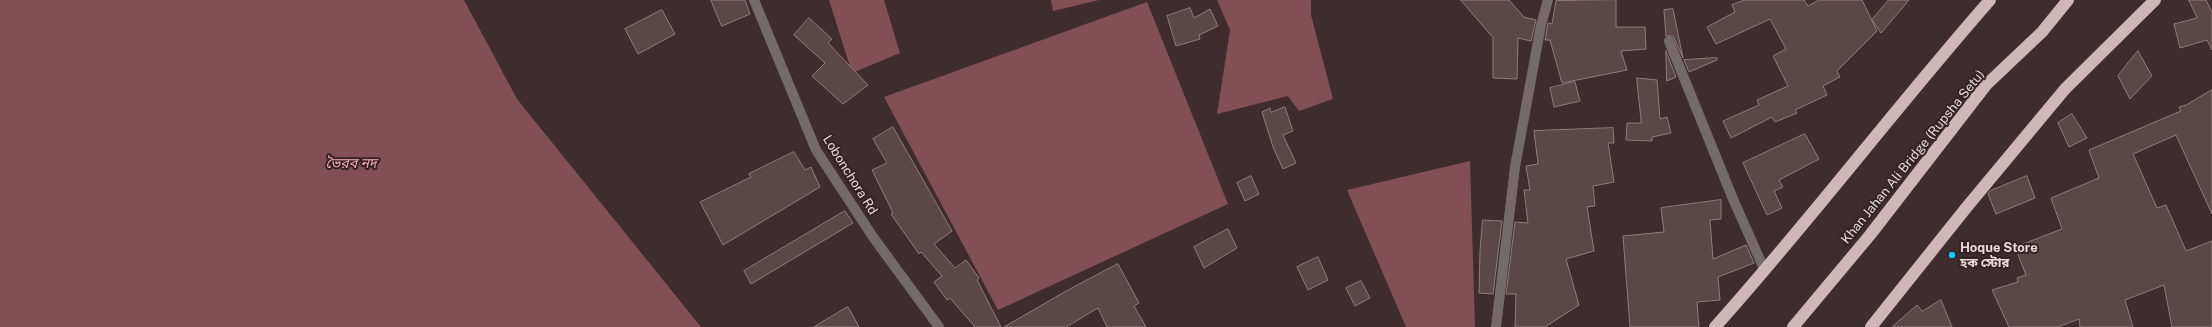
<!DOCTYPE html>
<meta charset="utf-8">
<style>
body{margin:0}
canvas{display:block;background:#3f2c2e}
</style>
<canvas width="2212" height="327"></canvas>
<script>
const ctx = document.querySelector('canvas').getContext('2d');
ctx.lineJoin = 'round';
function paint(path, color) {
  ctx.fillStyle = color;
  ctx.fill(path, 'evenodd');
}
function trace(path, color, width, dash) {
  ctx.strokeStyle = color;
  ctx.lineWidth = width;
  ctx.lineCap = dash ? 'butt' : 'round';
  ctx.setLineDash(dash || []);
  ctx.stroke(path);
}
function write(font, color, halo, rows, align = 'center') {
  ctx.font = font + ' "Public Sans","Noto Sans Bengali",sans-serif';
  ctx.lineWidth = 4;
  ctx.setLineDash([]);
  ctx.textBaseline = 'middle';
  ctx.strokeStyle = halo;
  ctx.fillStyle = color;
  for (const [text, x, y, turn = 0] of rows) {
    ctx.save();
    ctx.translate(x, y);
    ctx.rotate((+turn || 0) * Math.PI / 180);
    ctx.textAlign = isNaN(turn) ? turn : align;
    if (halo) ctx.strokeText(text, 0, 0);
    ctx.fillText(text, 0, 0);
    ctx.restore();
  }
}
paint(new Path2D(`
 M0,0h464l53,99 184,228h-701z
 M829,0h55l16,53 -48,20z
 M1051,0h48l-46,11z
 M1217,0h94v15l22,84 -34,12 -11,-15 -71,18 13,-84z
 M1147,2l81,202 -230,106 -114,-213z
 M1470,161l5,166h-69l-59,-137z`), '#814f55');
const building = new Path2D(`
 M711,0h34l5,14 -28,12z
 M1461,0h48l15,17 12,3 -5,21 -13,-3 -1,41 -24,-1v-40z
 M1616,0v27h29l1,22 -25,2 6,19 -65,13 -12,-43h-5l3,-17 4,1 4,-23z
 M1745,0h59l4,6 11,-6h43l15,31 -40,40 3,6 -17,9 4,9 -32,15 2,3 -22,9 -3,-5 -41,21 -8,-17 36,-16 -2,-5 31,-14 -15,-30 13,-7 -16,-30 -54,25 -9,-17 28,-15 -3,-7z
 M1889,0h20l-28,33 -9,-13z
 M2189,0h17l6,12v38l-5,-10 -27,8 -6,-24 23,-6z
 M1190,8l4,10 16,-9 8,17 -19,9 1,4 -24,7 -9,-30z
 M1673,9l10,49 -10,-22h-7l-2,-26z
 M662,10l13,24 -37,20 -13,-25z
 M809,18l23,21 -4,4 40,42 -25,19 -31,-28 13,-13 -31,-28z
 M1666,51l10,26 -9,4z
 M2138,51l14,25 -22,23 -12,-23z
 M1717,58v2l-28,12 -5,-12z
 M1637,78l20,2 3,39 7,-2 4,16 -19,4v4l-26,-1 1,-17h14z
 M1575,82l5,19 -26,6 -4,-19z
 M2212,90v124l-36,-79 -43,19 24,54 9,-3 20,46 26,-10v86h-40l-8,-42 -39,15 8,27h-53l-1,-8 -21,8h-49l-17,-37 26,-8 -1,-4 9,-3 -11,-28 47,-18 -11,-31 48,-20 -10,-28 92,-39 -2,-4 7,-2z
 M1285,107l8,24 -10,4 13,28 -13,6 -10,-22 -11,-35 8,-4 1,4z
 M2072,114l15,24 -18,9 -11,-24z
 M893,127l59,104 -18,13 21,24 11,-8 13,18 -2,2 24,47h-26l-25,-29 -3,2 -13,-18 8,-6 -21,-24 -2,2 -28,-40 2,-1 -21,-43 15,-7 -14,-24z
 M1613,128l1,15h-6l6,39 -21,4 2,20 -8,1 7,44 -28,8 13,46 -34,22h-30l1,-33h-10l9,-72 13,1 -4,-33h6l-4,-24 12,-2 -4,-33z
 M1805,134l14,25 -40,21 4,7 -9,4 8,17 -15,7 -24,-52z
 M794,152l11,18 6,-3 9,20 -97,58 -23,-43 51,-25 -2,-3z
 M1251,176l8,18 -14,7 -8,-18z
 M2027,176l8,22 -39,16 -8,-20 2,-3z
 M1721,200v19l-11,1 3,39 33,-14 8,18 -36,14 2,23 -23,2 2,25h-69l-7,-91 41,-4 -3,-24z
 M845,211l8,12 -102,61 -7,-13z
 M1483,220l19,1 -9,73 -14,-1 1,-42z
 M1228,229l9,19 -33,20 -10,-21z
 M1318,257l10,23 -20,10 -11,-23z
 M1118,264l21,39 -5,3 12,21h-39l-9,-19 -32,19h-62l64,-37z
 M1361,281l9,17 -15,8 -9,-18z
 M1941,300l11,27h-60l25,-22 5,6z
 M848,307l11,20h-45z`);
paint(building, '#5b4748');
trace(building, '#917a7c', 1);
trace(new Path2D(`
 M754,0l62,150 57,87 66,90
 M1669,41l64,158 32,72
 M1496,327l19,-160 26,-142 7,-25`), '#746a6b', 10);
trace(new Path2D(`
 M1715,327c95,-106 181,-220 275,-327
 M1793,327l77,-92 116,-150 56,-53 26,-32
 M1871,327l95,-119 99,-119 90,-89`), '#cfb6b8', 12);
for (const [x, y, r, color] of [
 [1952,255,4,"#08cbf9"]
]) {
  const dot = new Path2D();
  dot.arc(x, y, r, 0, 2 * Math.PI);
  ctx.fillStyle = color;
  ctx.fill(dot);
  trace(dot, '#342224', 1.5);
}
write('13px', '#e7dbdc', '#342224', [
 ["Khan Jahan Ali Bridge (Rupsha Setu)",1913,157,-51],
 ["Lobonchora Rd",850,175,58]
]);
write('bold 13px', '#e7dbdc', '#342224', [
 ["Hoque Store",1960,248],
 ["হক স্টোর",1960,263]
], 'left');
write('italic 14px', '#fca9b2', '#342224', [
 ["ভৈরব নদ",351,164]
]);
</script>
